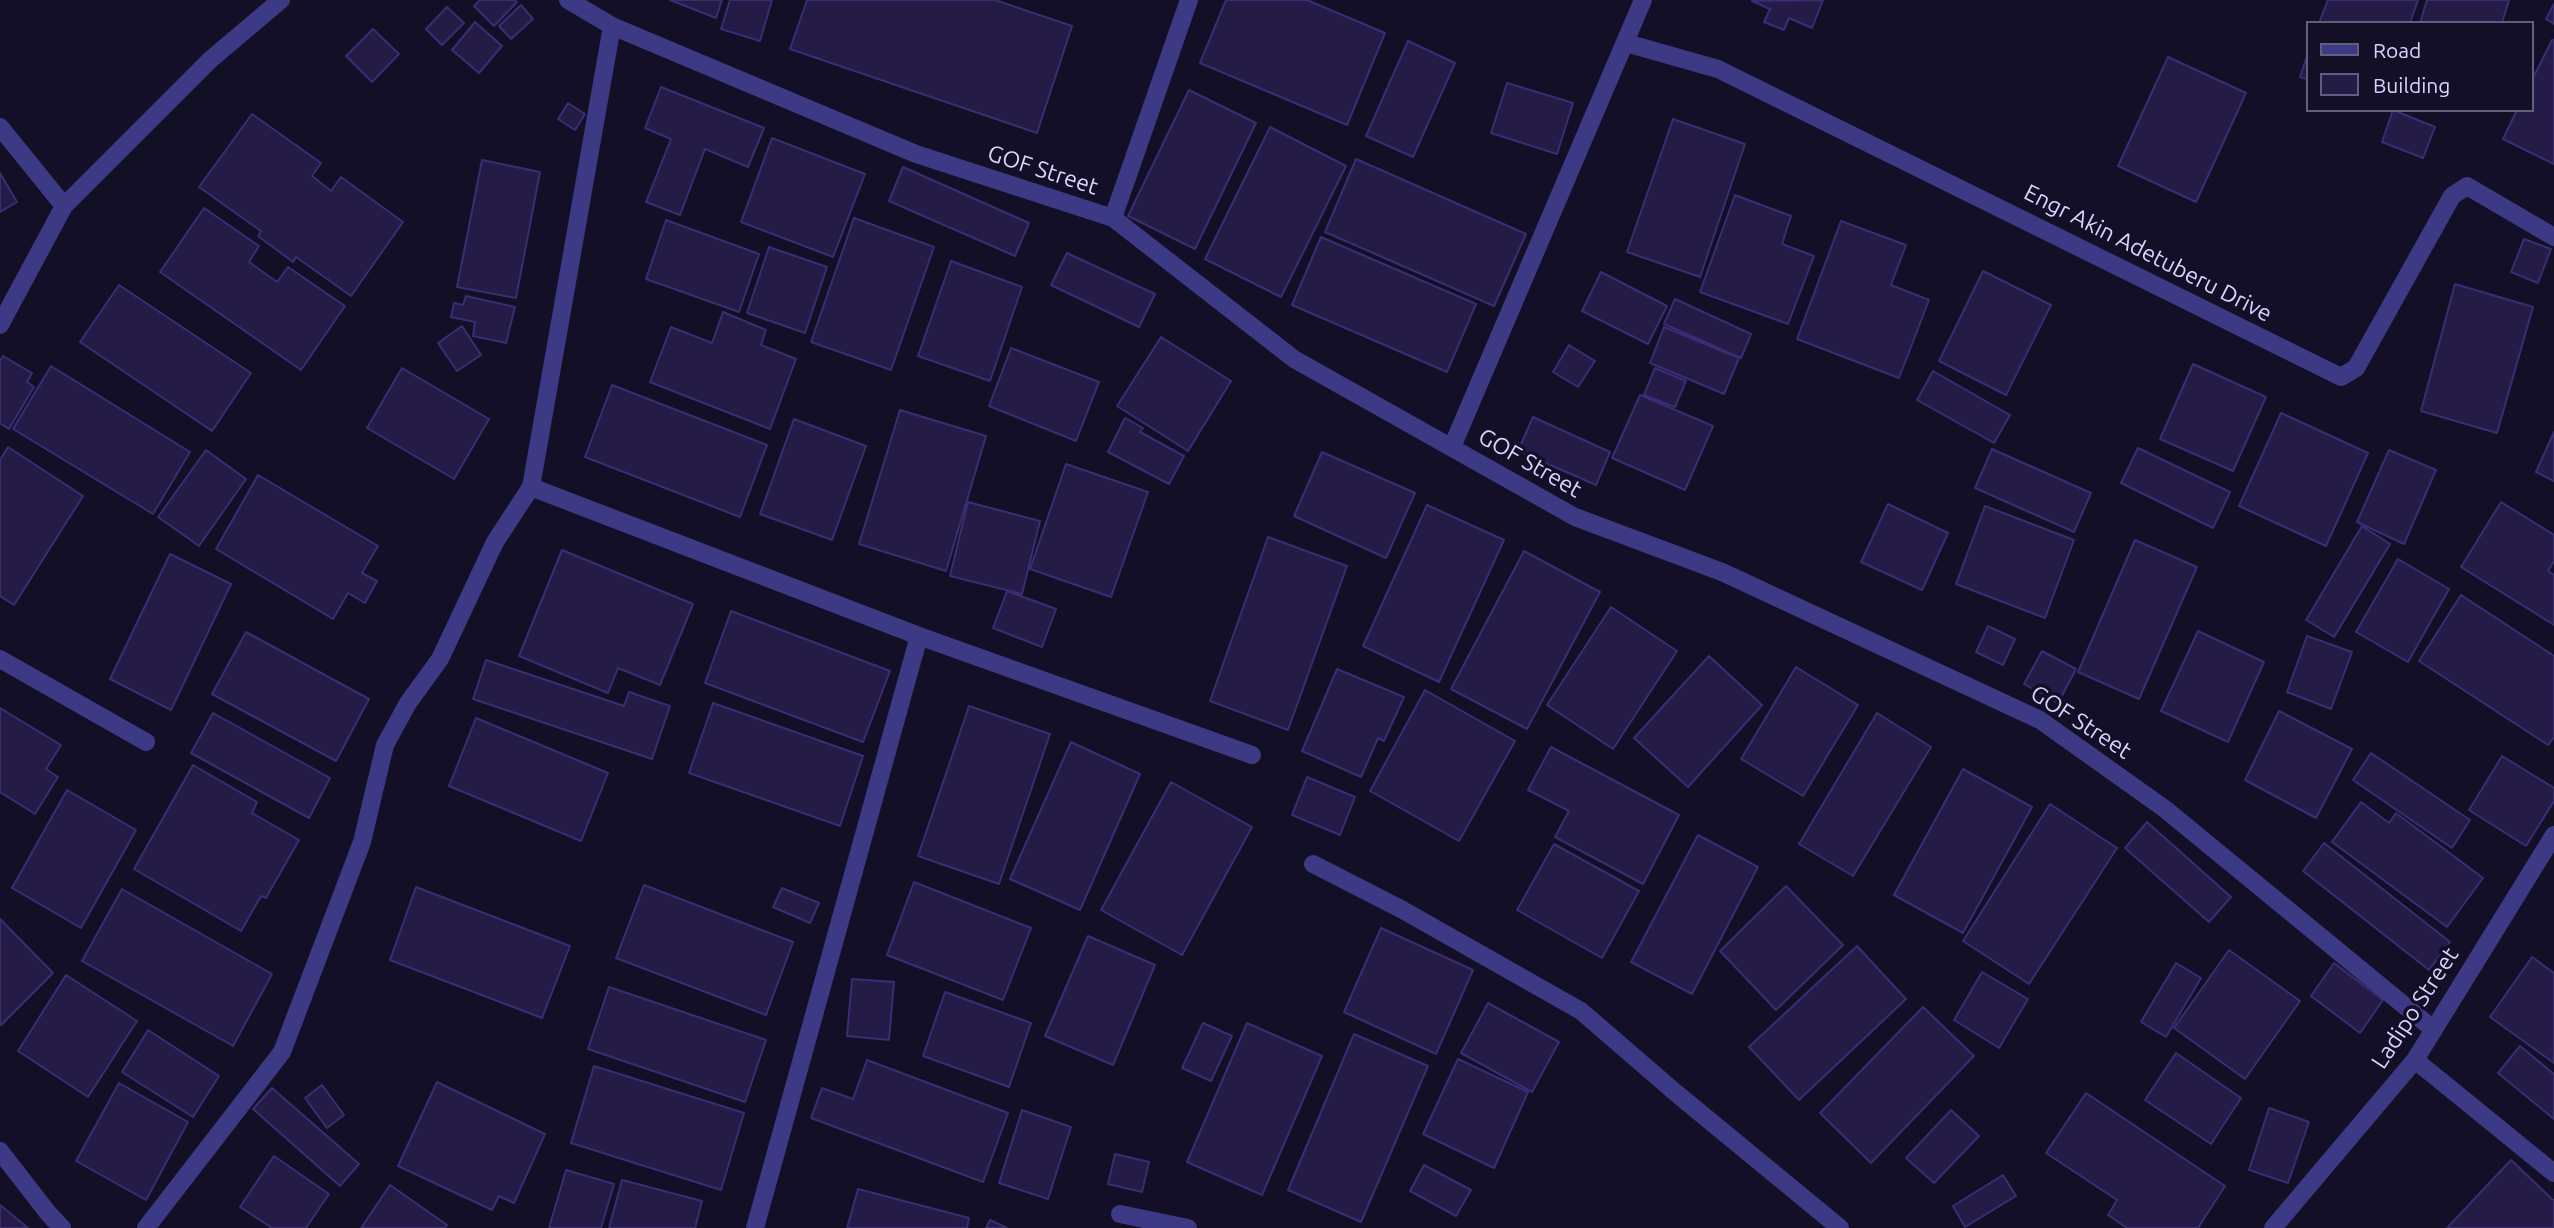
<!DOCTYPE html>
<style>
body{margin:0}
#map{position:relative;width:2554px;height:1228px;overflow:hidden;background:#130f26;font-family:Ubuntu,sans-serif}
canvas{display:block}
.legend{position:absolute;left:2306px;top:21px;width:228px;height:91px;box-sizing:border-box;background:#130f26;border:2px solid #625e7d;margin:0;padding:9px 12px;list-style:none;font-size:21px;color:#d9d4ff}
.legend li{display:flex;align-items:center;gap:14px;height:35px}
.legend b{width:35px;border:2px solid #625e7d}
</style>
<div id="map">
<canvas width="2554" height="1228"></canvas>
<ul class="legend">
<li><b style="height:9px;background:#3d3a85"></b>Road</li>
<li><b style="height:19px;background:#241b47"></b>Building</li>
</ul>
</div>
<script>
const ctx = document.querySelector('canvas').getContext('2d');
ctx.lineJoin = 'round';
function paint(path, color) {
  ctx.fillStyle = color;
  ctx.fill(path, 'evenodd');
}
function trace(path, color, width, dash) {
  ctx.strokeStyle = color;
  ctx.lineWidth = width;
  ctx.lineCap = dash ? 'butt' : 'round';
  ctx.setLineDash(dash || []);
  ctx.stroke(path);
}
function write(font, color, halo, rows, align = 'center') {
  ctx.font = font + ' Ubuntu,sans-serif';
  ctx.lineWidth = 7;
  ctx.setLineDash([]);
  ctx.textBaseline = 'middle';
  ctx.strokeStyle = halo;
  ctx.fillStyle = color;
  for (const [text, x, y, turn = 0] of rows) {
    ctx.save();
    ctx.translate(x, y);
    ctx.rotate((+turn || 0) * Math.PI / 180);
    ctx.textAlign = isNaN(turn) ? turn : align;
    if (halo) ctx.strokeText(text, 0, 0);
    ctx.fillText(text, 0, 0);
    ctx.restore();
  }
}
const building = new Path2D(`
 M480,0h34l3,2 -23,24 -20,-20z
 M670,0h52l-6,18z
 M730,0h42l-12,41 -39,-12z
 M807,0h188l77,26 -35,107 -247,-84z
 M1226,0h81l78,33 -38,92 -147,-62z
 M1823,0l-11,28 -23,-10 -5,12 -20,-8 6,-13 -18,-8z
 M2328,0h90l-8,23h-91z
 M2427,0h82l-7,23h-82z
 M2554,4v20l-8,-5z
 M521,5l12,14 -22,20 -12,-13z
 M447,7l17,16 -22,22 -16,-16z
 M475,22l27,24 -23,27 -27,-23z
 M373,29l26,25 -27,28 -26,-26z
 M2552,40h2v124l-51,-25 14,-29h14v-28z
 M1408,41l47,22 -42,94 -47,-21z
 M2307,56v23l-7,-2z
 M2168,57l78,36 -50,109 -78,-36z
 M1507,83l66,20 -16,51 -66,-21z
 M661,87l103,41 -16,39 -43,-18 -25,66 -34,-13 25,-63 -26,-11z
 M1189,90l67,33 -61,126 -67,-33z
 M568,103l17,11 -10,16 -17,-11z
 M2393,110l42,17 -12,31 -41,-16z
 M252,114l69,49 -9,13 19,15 10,-14 62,45 -52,74 -55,-39 -3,5 -35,-26 3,-5 -62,-44z
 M1673,119l72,25 -45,133 -73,-25z
 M1270,127l76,39 -65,131 -76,-38z
 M772,138l93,36 -32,83 -92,-35z
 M1356,159l170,75 -32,72 -169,-74z
 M482,160l58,12 -24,126 -59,-11z
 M903,167l126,56 -14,33 -126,-55z
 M0,173l17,29 -17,10z
 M1735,195l56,21 -9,28 32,12 -26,68 -88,-32z
 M204,208l55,38 -10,16 28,20 11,-15 57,39 -44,64 -141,-98z
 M854,218l80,29 -43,123 -80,-28z
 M666,220l93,34 -20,58 -93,-33z
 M1841,221l65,24 -15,40 38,15 -30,78 -102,-39z
 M1321,237l155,67 -29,68 -155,-67z
 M2524,239l27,10 -13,34 -27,-11z
 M769,247l58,20 -22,66 -58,-20z
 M1067,253l88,41 -16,33 -88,-42z
 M951,261l71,26 -32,94 -72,-25z
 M1983,271l68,34 -45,90 -67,-34z
 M1601,272l66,34 -19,38 -66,-33z
 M2455,284l78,23 -36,126 -76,-22z
 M119,285l132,88 -39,58 -132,-89z
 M466,296l49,11 -9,36 -33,-7 2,-14 -24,-5 3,-14 9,2z
 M1675,299l76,35 -10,24 -77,-34z
 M723,312l43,18 -5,15 35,14 -26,70 -120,-47 21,-55 41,16z
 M462,326l19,29 -24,16 -19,-28z
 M1664,327l75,31 -15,36 -74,-31z
 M1161,337l70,44 -43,70 -71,-45z
 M1569,345l26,16 -17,26 -25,-15z
 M1011,348l88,34 -23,59 -87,-35z
 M3,356l29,17 -5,9 7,5 -25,42 -9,-6v-62z
 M2193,364l73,33 -33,74 -73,-32z
 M51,366l139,86 -37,62 -140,-85z
 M402,368l87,51 -35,60 -87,-51z
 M1655,368l31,13 -11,26 -31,-12z
 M1933,371l77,44 -16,28 -77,-43z
 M612,385l155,60 -27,72 -155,-60z
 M1640,395l73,31 -28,64 -73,-32z
 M900,410l86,26 -40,135 -87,-27z
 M2281,413l87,40 -42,93 -87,-40z
 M1533,417l77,35 -14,33 -78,-34z
 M1125,418l18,10 -3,4 44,24 -15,28 -61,-32z
 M794,419l72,27 -34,94 -72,-26z
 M2554,432v49l-18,-9z
 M8,447l75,49 -69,109 -14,-9v-136z
 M2138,448l92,44 -17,36 -92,-45z
 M1992,449l99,44 -17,39 -99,-44z
 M206,450l40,29 -47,67 -41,-29z
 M2389,450l47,20 -32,74 -47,-22z
 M1322,452l93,41 -29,65 -92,-42z
 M1066,464l82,28 -37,105 -81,-28z
 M258,475l120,71 -16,27 15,8 -12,22 -17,-10 -15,26 -117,-70z
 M968,502l72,19 -18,73 -72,-18z
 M2501,502l53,33v26l-6,10 6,4v50l-93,-58z
 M1888,504l60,29 -26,57 -61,-28z
 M1427,505l77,35 -65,142 -76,-36z
 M1985,506l89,34 -29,78 -89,-34z
 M2362,526l28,18 -56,93 -28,-17z
 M1268,537l79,29 -59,164 -78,-29z
 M2135,540l62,27 -58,132 -61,-27z
 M562,550l131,54 -33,81 -42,-17 -10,25 -89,-37z
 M1524,551l76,41 -73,137 -76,-40z
 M170,554l61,30 -60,126 -61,-31z
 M2398,559l51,30 -41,73 -52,-30z
 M1007,591l49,18 -14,38 -49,-19z
 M2461,595l93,61v81l-6,8 -129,-84z
 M1611,607l66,44 -64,98 -66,-44z
 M731,611l159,60 -27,71 -158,-59z
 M1988,626l27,13 -12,26 -27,-13z
 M2198,631l66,31 -36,80 -67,-31z
 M246,632l123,67 -33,62 -124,-67z
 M2307,636l45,16 -21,57 -44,-17z
 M2042,651l34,18 -18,34 -34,-19z
 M1709,656l53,49 -74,82 -54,-49z
 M486,660l138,46 5,-14 41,14 -18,53 -179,-60z
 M1796,667l62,38 -55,91 -62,-37z
 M1337,669l67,28 -20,44 -6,-3 -17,39 -59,-26z
 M1425,690l90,51 -56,100 -89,-50z
 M713,703l150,53 -23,70 -151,-53z
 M969,706l81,28 -51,150 -81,-28z
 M0,708l61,37 -15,24 12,8 -23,37 -35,-22z
 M2279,711l73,38 -36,69 -71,-38z
 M213,713l117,65 -21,40 -118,-65z
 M1877,713l54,34 -78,129 -54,-32z
 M476,718l132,55 -27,68 -132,-55z
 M1071,742l69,32 -60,136 -70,-31z
 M1551,747l128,68 -36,69 -88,-47 14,-26 -41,-21z
 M2371,753l99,67 -18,28 -99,-68z
 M2502,756l52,32v13l-28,45 -57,-36z
 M193,765l64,37 -5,11 47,27 -33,58 -5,-2 -20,35 -107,-62z
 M1963,769l69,38 -69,126 -69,-38z
 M1307,777l48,20 -15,38 -48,-20z
 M1171,782l81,45 -70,128 -81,-45z
 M67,790l69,40 -55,98 -69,-40z
 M2361,802l28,21 7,-10 87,65 -36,49 -115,-85z
 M2050,804l67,44 -88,136 -66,-43z
 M2147,822l84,75 -22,25 -84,-74z
 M1698,835l60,32 -66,127 -61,-32z
 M2324,843l126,99 -21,28 -126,-99z
 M1554,844l85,47 -37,67 -85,-48z
 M914,882l117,46 -28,72 -116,-45z
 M644,885l149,57 -27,73 -150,-57z
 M1786,886l57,59 -67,65 -56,-59z
 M416,887l154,59 -28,72 -152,-58z
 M782,888l37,15 -9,20 -37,-16z
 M122,889l150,85 -39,72 -151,-85z
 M0,919l53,54 -52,52 -1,-1z
 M1381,928l92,42 -37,84 -92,-42z
 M1088,936l67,29 -42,100 -68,-29z
 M1857,946l49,53 -107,101 -50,-53z
 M2229,950l71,51 -55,78 -71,-51z
 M2532,957l22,16v90l-64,-46z
 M2176,963l25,15 -35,59 -25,-15z
 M2334,963l49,37 -23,33 -49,-37z
 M1982,972l46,27 -29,49 -45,-28z
 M66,975l71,46 -49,76 -70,-46z
 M852,979l42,3 -5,58 -42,-4z
 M609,987l157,53 -21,62 -157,-53z
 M945,992l86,31 -22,64 -86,-31z
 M1488,1003l71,39 -27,50 -71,-39z
 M1923,1007l51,49 -103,107 -51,-50z
 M1203,1023l29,13 -21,45 -29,-13z
 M1247,1023l75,33 -60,139 -75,-33z
 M148,1030l71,46 -26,41 -71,-45z
 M1354,1034l74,32 -67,156 -73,-32z
 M2520,1046l34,28v45l-56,-46z
 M2176,1053l65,45 -30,46 -66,-44z
 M1458,1059l70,33 -34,76 -71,-34z
 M867,1060l141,53 -25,69 -172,-64 11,-30 31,11z
 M594,1066l150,47 -23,77 -150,-47z
 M437,1082l108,52 -31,69 -15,-7 -7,14 -94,-44z
 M119,1083l69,39 -42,78 -70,-39z
 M322,1085l22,30 -17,13 -22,-30z
 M272,1088l87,76 -19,22 -87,-77z
 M2086,1093l139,93 -27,42h-71l-19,-13 9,-15 -71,-47z
 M2269,1108l40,14 -21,61 -39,-13z
 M1022,1110l49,17 -23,72 -49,-16z
 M1951,1110l28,26 -45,47 -28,-25z
 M1115,1154l34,8 -7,30 -34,-8z
 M274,1156l55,38 -23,34h-34l-32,-21z
 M2511,1160l43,41v27h-107z
 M1424,1165l47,25 -15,26 -46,-25z
 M566,1170l48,14 -13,44h-52z
 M2003,1175l13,21 -51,31 -12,-21z
 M622,1180l80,21 -7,27h-86z
 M390,1185l57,40 -2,3h-84z
 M858,1189l111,29 -2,10h-120z
 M0,1205l28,23h-28z
 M990,1220l17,8h-21z`);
paint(building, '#241b47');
trace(building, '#3b2d73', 2);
trace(new Path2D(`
 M568,0l44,26 304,128 197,64 181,141 281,158 147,55 318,148 125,89 268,220
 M1626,43l92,26 623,308 15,-9 96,-172 15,-10 87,51
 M0,127l64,79
 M1113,218l76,-218
 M0,325l64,-119 146,-146 71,-60
 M1452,447l191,-447
 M531,487l388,149 333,119
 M0,659l146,83
 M1313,864l88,45 180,102 95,82 164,135
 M2415,1060l139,113
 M0,1151l48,62 14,15
 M1120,1214l68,14
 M146,1228l136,-176 80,-210 23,-97 23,-42 32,-44 55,-117 36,-55 81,-461
 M755,1228l164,-592
 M2273,1228l142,-168 139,-225`), '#3d3a85', 18);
write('23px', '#d9d4ff', '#130f26', [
 ["GOF Street",1043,170,18],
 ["Engr Akin Adetuberu Drive",2148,253,27],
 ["GOF Street",1530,463,30],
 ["GOF Street",2081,722,33],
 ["Ladipo Street",2415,1008,-57]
]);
</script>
